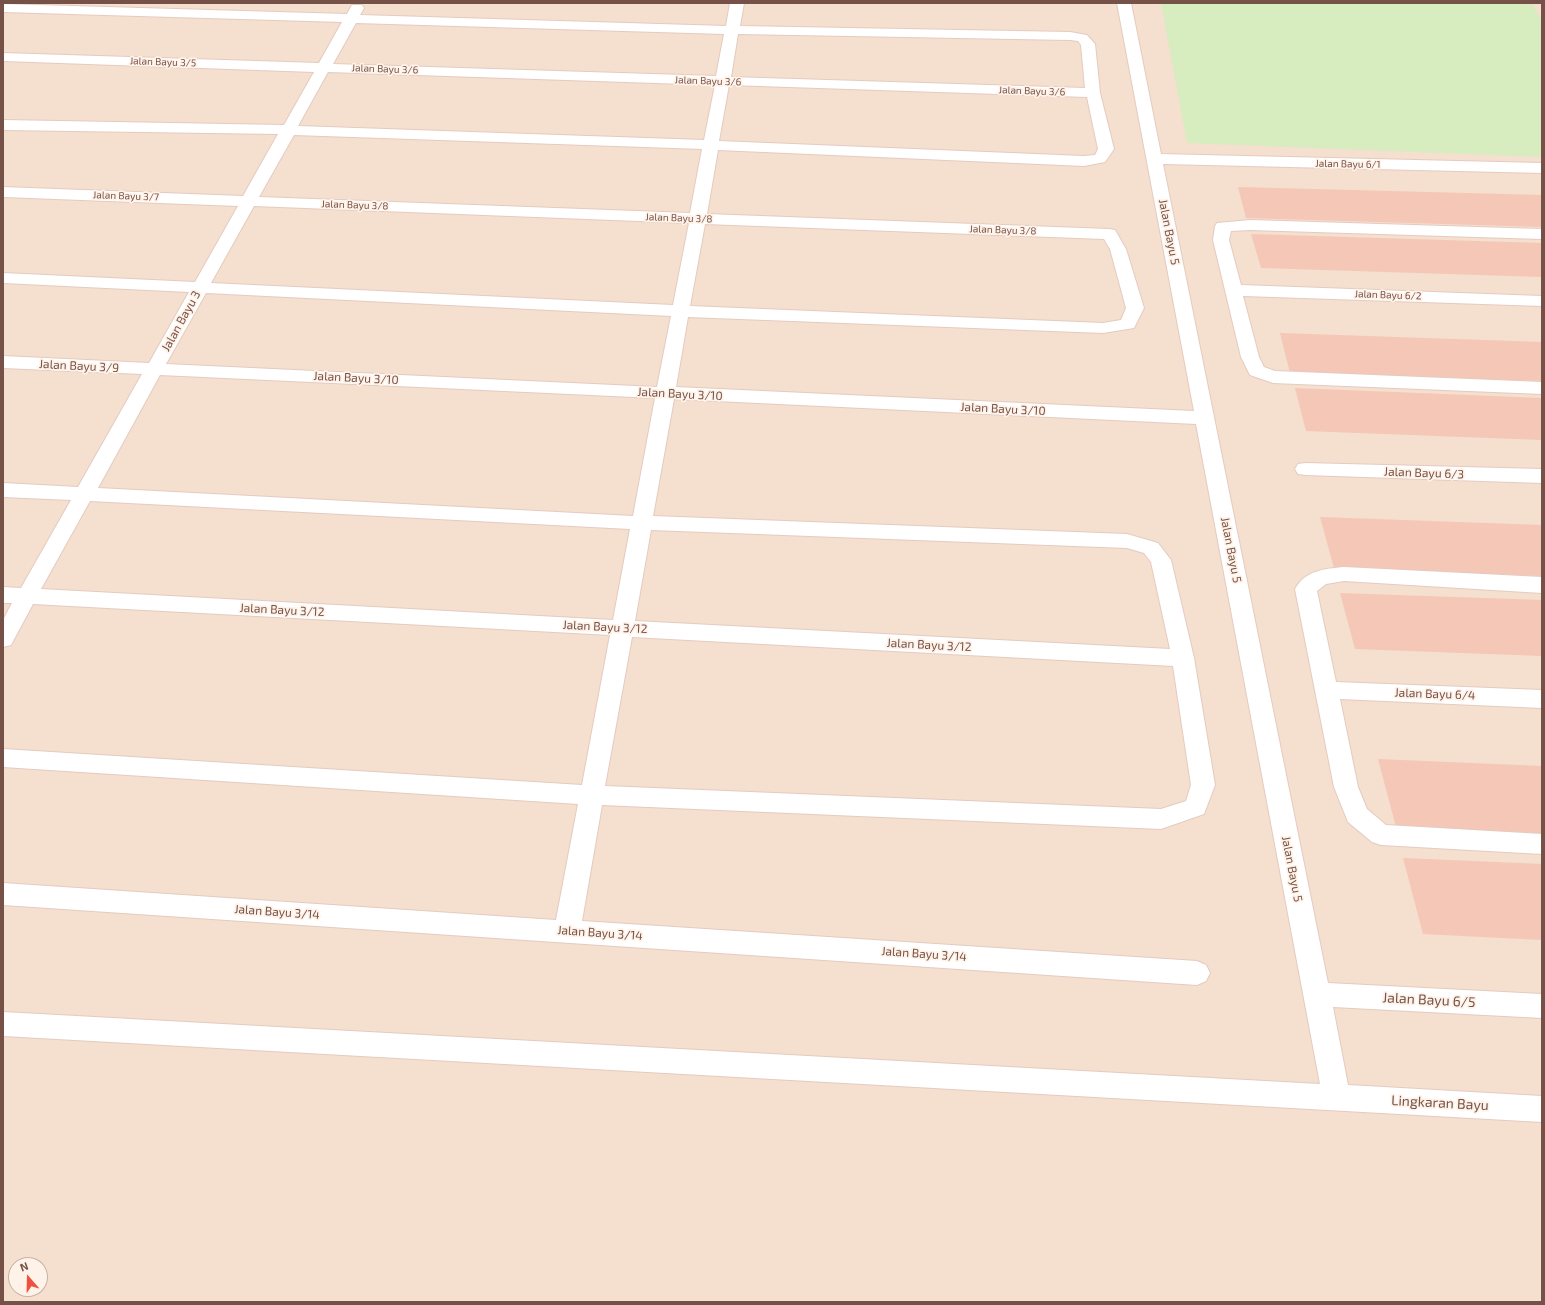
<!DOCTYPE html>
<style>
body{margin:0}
#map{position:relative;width:1545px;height:1305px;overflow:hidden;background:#fdefe1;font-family:"Exo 2",sans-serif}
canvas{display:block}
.frame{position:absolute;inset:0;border:4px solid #765147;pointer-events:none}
.north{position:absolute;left:8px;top:1257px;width:40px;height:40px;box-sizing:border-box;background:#fff3e9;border:1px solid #c8b2a8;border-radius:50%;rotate:340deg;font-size:11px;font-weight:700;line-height:16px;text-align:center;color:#765147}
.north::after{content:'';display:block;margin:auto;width:14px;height:18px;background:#ef4f3f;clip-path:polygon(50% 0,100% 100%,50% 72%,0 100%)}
</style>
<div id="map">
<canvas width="1545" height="1305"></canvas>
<div class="frame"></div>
<div class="north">N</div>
</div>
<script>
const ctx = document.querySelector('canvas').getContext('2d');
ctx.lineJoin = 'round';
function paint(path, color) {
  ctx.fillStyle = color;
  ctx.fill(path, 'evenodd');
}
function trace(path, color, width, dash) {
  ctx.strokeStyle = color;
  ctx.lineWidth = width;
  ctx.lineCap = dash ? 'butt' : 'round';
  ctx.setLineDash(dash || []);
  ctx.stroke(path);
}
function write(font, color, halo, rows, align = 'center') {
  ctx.font = font + ' "Exo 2",sans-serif';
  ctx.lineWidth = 3.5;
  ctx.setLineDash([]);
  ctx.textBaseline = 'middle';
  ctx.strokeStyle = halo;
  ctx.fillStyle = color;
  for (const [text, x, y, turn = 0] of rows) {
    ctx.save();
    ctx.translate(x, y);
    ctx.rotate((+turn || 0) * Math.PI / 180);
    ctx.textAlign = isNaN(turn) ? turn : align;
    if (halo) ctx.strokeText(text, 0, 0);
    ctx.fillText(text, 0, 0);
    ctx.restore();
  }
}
paint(new Path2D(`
 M3,3h1539v1299h-1539zM16,1265h24v24h-24z`), '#f5dfcf');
paint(new Path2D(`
 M1161,3h371l10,18v136l-355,-14z`), '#d7ecbf');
paint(new Path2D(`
 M1238,187l304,8v32l-296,-9z
 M1251,234l291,9v34l-281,-9z
 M1280,333l262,9v39l-252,-8z
 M1295,388l247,10v42l-236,-9z
 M1320,517l222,8v51l-208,-8z
 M1340,593l202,7v56l-187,-7z
 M1378,759l164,7v68l-146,-7z
 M1403,858l139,6v76l-119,-6z`), '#f4c7b7');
const minor = new Path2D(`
 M730,3h14l-4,23 330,6 17,3 8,9 5,49 14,56 -9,13 -21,4 -366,-16 -11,64 402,15 6,1 11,19 18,59 -10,20 -31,5 -415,-16 -12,70 518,24 -77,-408h14l30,151 381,9v10l-379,-9 165,819 214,11v24l-209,-11 15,78 194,11v26l-1539,-86v-24l1317,72 -124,-660 -522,-25 -21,117 474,18 31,9 13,17 23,98 21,127 -11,29 -43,15 -559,-24 -20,116 615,40 9,4 4,8 -4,8 -9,4 -1194,-80v-22l553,37 22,-116 -575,-37v-18l579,36 28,-150 -577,-31 -22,41 -8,2v-27l9,-17h-9v-16l18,1 50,-88 -68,-3v-14l75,4 64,-113 -139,-6v-12l146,7 40,-71 -186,-9v-10l192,9 43,-76 -235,-9v-10l240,9 35,-62 -275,-4v-10l281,5 30,-53 -311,-11v-8l316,10 23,-41 -339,-10v-8l344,10 5,-9h10l2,3 -4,7 366,11zM356,23l368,11 -8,42 -383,-12zM738,34l332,6 8,1 3,4 4,43 -354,-11zM328,72l387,13 -11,55 -406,-14zM729,85l358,12 11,52 -3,6 -11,1 -365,-15zM294,135l408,14 -12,64 -431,-16zM254,206l435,17 -16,82 -462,-22zM705,224l399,15 6,10 16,59 -5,12 -18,3 -413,-17zM206,293l465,23 -14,71 -491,-23zM160,375l495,23 -22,118 -535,-28zM90,501l540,28 -17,91 -572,-31zM651,530l476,18 17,5 7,9 19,87 -535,-28zM632,637l541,29 18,119 -5,16 -25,8 -556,-23z
 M1250,220l292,9v10l-292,-9 -19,1 -2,9 12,45 301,11v10l-299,-10 16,61 5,10 11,4 267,11v12l-269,-11 -23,-8 -9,-18 -28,-117 2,-14 2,-3z
 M1305,463l237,6v14l-237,-8 -7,-1 -3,-5 3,-5z
 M1344,567l198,10v16l-198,-12 -18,3 -9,7 19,91 206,8v18l-202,-9 18,88 9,22 19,16 156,9v20l-161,-9 -9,-3 -24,-20 -14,-35 -39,-198c11,-19 29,-20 49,-22z`);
trace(minor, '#e4cbc0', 2);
paint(minor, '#fff');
write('10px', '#765147', '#fff3e9', [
 ["Jalan Bayu 3/5",163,62,2],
 ["Jalan Bayu 3/6",385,69,2],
 ["Jalan Bayu 3/6",708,81,2],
 ["Jalan Bayu 3/6",1032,91,2],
 ["Jalan Bayu 6/1",1348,164,1],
 ["Jalan Bayu 3/7",126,196,2],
 ["Jalan Bayu 3/8",355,205,2],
 ["Jalan Bayu 3/8",679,218,2],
 ["Jalan Bayu 3/8",1003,230,2],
 ["Jalan Bayu 6/2",1388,295,2]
]);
write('12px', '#765147', '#fff3e9', [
 ["Jalan Bayu 5",1169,232,79],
 ["Jalan Bayu 3",181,321,-61],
 ["Jalan Bayu 3/9",79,366,3],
 ["Jalan Bayu 3/10",356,378,3],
 ["Jalan Bayu 3/10",680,394,3],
 ["Jalan Bayu 3/10",1003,409,3],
 ["Jalan Bayu 6/3",1424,473,2],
 ["Jalan Bayu 5",1231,550,79],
 ["Jalan Bayu 3/12",282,610,3],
 ["Jalan Bayu 3/12",605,627,3],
 ["Jalan Bayu 3/12",929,645,3],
 ["Jalan Bayu 6/4",1435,694,2],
 ["Jalan Bayu 5",1292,869,79],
 ["Jalan Bayu 3/14",277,912,4],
 ["Jalan Bayu 3/14",600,933,4],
 ["Jalan Bayu 3/14",924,954,4]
]);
write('14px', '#765147', '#fff3e9', [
 ["Jalan Bayu 6/5",1429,1000,3],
 ["Lingkaran Bayu",1440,1103,3]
]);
</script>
